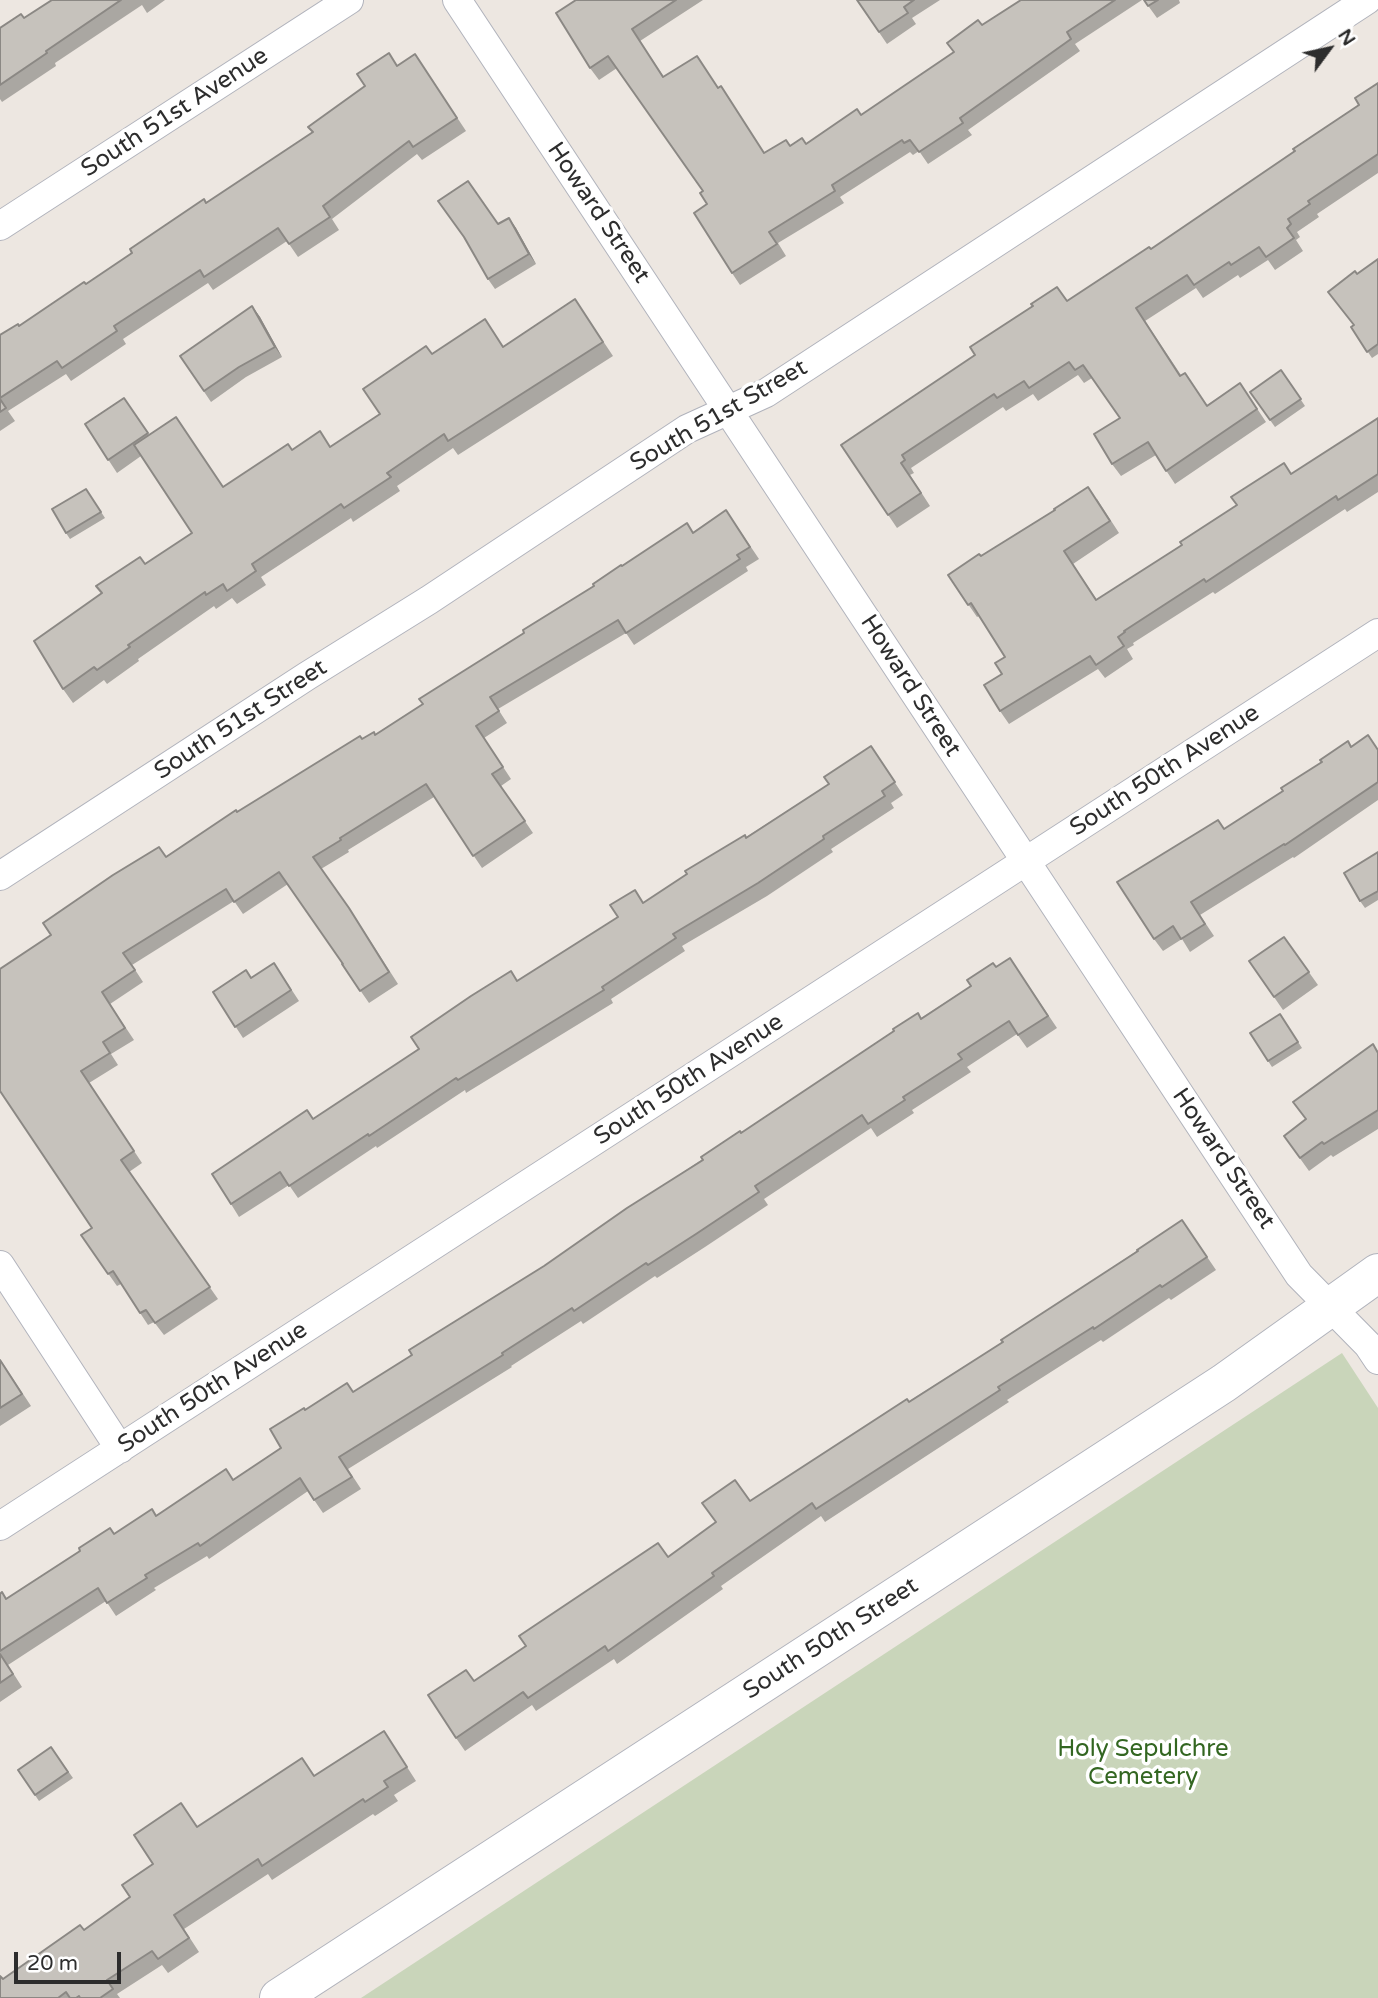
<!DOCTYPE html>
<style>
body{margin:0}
#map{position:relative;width:1378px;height:1998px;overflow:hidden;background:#ede7e1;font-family:"Varela Round",sans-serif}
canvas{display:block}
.north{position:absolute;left:1294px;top:14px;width:70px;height:70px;-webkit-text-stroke:5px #fff;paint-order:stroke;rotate:57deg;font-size:19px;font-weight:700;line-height:28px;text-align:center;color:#2d2d2d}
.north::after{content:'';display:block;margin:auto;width:24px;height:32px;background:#2d2d2d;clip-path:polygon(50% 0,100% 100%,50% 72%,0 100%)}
.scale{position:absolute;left:14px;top:1952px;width:107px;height:32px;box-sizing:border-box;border:4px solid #2d2d2d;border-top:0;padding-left:9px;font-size:21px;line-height:24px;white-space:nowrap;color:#2d2d2d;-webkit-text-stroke:5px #fff;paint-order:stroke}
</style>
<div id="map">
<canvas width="1378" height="1998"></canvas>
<div class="north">N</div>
<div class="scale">20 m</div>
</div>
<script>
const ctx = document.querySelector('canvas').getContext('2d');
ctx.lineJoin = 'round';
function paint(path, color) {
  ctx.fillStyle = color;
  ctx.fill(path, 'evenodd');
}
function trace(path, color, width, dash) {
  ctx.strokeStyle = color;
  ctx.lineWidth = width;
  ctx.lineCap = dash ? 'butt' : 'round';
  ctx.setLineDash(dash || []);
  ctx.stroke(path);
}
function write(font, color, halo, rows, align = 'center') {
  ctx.font = font + ' "Varela Round",sans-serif';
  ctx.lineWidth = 7;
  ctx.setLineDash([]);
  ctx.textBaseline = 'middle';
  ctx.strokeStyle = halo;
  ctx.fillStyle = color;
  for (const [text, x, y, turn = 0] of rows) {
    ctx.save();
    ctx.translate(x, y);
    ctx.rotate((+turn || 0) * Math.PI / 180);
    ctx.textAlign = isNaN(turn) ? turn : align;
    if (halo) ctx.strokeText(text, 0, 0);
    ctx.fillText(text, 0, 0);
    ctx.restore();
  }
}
paint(new Path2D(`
 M1342,1353l36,55v590h-1017z`), '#c9d5ba');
const minor = new Path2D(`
 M457,0l842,1275 69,70 10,15
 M0,226l349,-226
 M0,876l307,-200 122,-76 258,-171 79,-36 601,-393
 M0,1265l120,184
 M0,1526l1378,-893`);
const secondary = new Path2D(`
 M279,1998l945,-615 154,-110`);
trace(minor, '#b1b3bc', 30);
trace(secondary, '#b1b3bc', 40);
trace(minor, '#fff', 28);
trace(secondary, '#fff', 38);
paint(new Path2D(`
 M52,0h113l-18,13 -5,-8 -87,58 1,3 -54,36 -2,-3v-71l24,-10z
 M576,0h127l-63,41 24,36 55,11 45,65 26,-7 16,-2 55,-29 93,-63 28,-27 39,-25h121l-67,44 5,7 -112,79 4,5 -44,29 -9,-13 -6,4 -3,-3 -70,45 4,6 -66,40 8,13 -46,29 -8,-12 -29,-82 -86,-123 -18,12 -9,-12z
 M857,0h83l-28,18 4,6 -29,20z
 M1144,0h35l1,3 -23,15z
 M415,54l51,77 -44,29 -5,-6 -85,65 7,11 -41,27 -11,-16 -74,49 -5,-7 -85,56 3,5 -55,37 -5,-7 -58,37 7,10 -15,10v-96l19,-9 67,-42 226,-151 86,-67z
 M1378,83v90l-61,41 2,3 -22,15 3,5 -4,3 7,11 -28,19 -7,-10 -28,18 -2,-3 -35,23 -7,-10 -51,33 36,54 26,30 33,-22 26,39 -91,62 -19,-29 -35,21 -9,-12 8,-46 -28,-40 -8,5 -6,-8 -40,26 -5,-7 -27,17 -3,-4 -92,61 3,5 -4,2 20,31 -33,22 -56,-83 226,-144 84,-52 144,-98 64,-46z
 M509,218l7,10 20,36 -41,25 -7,-10 10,-55z
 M1378,259v95l-6,4 -21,-31 2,-2 4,-51z
 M575,299l38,57 -155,99 -5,-7 -56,38 3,5 -47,31 -2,-4 -90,59 5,8 -29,19 -5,-6 -16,11 -2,-3 -76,53 1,2 -32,23 -3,-4 -31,23 -10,-14 82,-125 47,-31 -51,-77 -24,17 -32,-49 39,-26 25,37 75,52 68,-37 39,-4 49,-32 52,-60 72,-7z
 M252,306l8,11 22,40 -36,20 -35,25 -31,-46z
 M1281,370l24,36 -30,21 -25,-35z
 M1378,418v74l-31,20 -2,-3 -130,85 -2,-2 -80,51 1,2 -7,4 6,10 -28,19 -7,-9 -89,55 -9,-13 2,-37 3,-17 -26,-41 -2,1 -29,-42 33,-19 116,-57 22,34 -46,31 24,36z
 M86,489l19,29 -35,21 -4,-6z
 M726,510l33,49 -13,8 2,4 -114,74 -8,-12 -128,76 9,14 -23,15 27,41 -10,7 32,47 -51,35 -48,-71 -86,53 1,2 -28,17 36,51 41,64 -29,19 -27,-39h1l-55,-80 -45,30 -9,-13 -102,64 11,17 -33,22 24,36 -23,14 7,11 -29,18 53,80 -13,9 89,127 -54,36 -10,-13 -6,3 -27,-41 -4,2 -36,-51 11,-7 -92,-137 167,-234 70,-45 125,-73 14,-5 47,-30 199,-138 71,-34z
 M871,746l32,49 -12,8 3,5 -63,41 2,3 -66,44 -85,50 3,5 -74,48 2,4 -147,90 -1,-3 -88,58 -1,-2 -78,52 -9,-13 -50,32 -8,-13 82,-85 106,-70 99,-68 125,-78 186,-119z
 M1351,747l27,2v51l-84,58 -1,-1 -93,58 14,21 -24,16 -8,-13 -19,12 -9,-12 70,-110z
 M1378,852v48l-13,8 -5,-7z
 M1284,937l34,48 -35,25 -34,-49z
 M1010,958l47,70 -30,20 -10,-14 -50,33 4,5 -59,38 2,3 -37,24 -6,-9 -107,71 4,6 -63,42 -48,31 -2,-2 -72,48 -2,-3 -70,45 1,1 -164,102 13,20 -38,24 -15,-22 -99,68 -2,-3 -53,32 2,2 -40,26 -10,-15 -98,64 14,22 -22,15v-108l7,5 107,-65 43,-18 77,-36 47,-32 24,-38 49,-18 58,-37 329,-222 230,-147z
 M274,963l25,38 -56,37 -30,-46 38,-14z
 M1280,1014l22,34 -30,19 -22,-34z
 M1373,1044l5,7v78l-45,28 -2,-2 -22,16 -25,-35 22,-17 -13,-17z
 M1182,1220l34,50 -45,30 -2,-2 -66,44 -2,-2 -94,60 2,2 -184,120 -4,-6 -100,70 2,3 -106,75 -3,-5 -78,52 -4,-6 -67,46 -9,-13 18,-57 194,-124 82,-56 253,-159z
 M0,1359l31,47 -31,20z
 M384,1731l32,50 -22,14 4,6 -23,15 -2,-2 -101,66 -4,-6 -84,55 15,23 -31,21 -6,-8 -45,29 3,4h-120l3,-19 81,-49 46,-33 23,-33 45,-37 116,-51z
 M51,1747l22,31 -34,23 -21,-31z`), '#aaa7a2');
paint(new Path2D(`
 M509,218l7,10 20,36 -7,-10z
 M252,306l8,11 22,40 -7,-10z`), '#8b8884');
const building = new Path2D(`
 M52,0h69l-75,51 1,2 -47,32v-57l21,-14 3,4z
 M576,0h100l-44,29 31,48 34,-21 21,32 3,-2 43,67 22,-13 4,6 12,-8 4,6 51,-35 4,6 93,-63 -7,-9 31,-23 4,5 39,-25h94l-48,32 4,7 -111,79 3,5 -44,29 -9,-12 -6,3 -2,-3 -70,45 3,6 -66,41 8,12 -45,29 -38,-60 13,-9 -7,-11 3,-2 -95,-135 -18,12 -34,-55z
 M857,0h57l-10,7 4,6 -29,19z
 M1144,0h14l-10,6z
 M389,53l8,13 18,-12 42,64 -44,29 -4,-6 -86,65 7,11 -41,27 -11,-16 -74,49 -4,-7 -86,56 3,5 -55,37 -5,-7 -57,37v-63l18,-11 1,2 65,-44 2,2 46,-31 -2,-4 74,-50 2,4 107,-71 -5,-5 57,-41 -8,-12z
 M1378,83v71l-70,47 2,3 -22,15 3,5 -4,4 7,10 -28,19 -7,-10 -28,18 -2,-3 -35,23 -7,-10 -51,33 44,68 5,-3 22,33 33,-23 17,26 -91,62 -18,-29 -36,22 -18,-30 26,-16 -37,-53 -8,5 -6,-8 -40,26 -5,-7 -27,17 -3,-4 -92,61 3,5 -4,3 20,30 -33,22 -47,-70 134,-90 -5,-8 63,-41 -2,-2 26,-17 10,14 82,-54 2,2 144,-98 -2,-2 66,-44 -4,-7z
 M468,181l30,43 11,-6 20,36 -41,25 -24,-42 -26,-36z
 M1378,259v85l-11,8 -16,-25 3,-2 -26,-33 27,-21 2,3z
 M575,299l28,43 -155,99 -4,-7 -57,39 4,4 -47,31 -3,-4 -89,60 4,7 -29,20 -4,-7 -17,11 -1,-3 -77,53 2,2 -33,23 -3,-3 -31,22 -29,-48 68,-48 -6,-7 44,-29 5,7 47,-31 -58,-88 42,-28 47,70 65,-43 4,6 28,-19 10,16 50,-33 -17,-25 63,-43 6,8 53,-35 18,28z
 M252,306l23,41 -36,20 -35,24 -24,-35z
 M1281,370l20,29 -31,21 -20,-28z
 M124,398l24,35 -40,27 -23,-36z
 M0,399l6,9 -6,4z
 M1378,418v56l-40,26 -2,-4 -130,86 -2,-3 -80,52 1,1 -7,5 6,9 -28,19 -6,-9 -90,55 -16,-26 18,-11 -7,-11 10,-6 -34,-54 -3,2 -20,-30 31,-21 2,2 74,-46 -1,-1 34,-22 22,34 -46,30 32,49 86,-55 -2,-3 57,-37 -6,-8 53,-34 7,11z
 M86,489l15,23 -35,21 -14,-24z
 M726,510l24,37 -13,8 3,4 -114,74 -8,-13 -128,77 9,14 -23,15 27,41 -11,7 33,47 -52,35 -47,-72 -86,54 1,2 -28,17 36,51 40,64 -29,19 -18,-27h1l-64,-92 -45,30 -8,-13 -103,64 12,17 -33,22 23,36 -22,14 7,11 -29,18 53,80 -13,9 89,127 -55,36 -9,-13 -6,3 -27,-42 -5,3 -27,-39 11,-7 -92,-137v-122l51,-34 -8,-12 70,-48 46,-28 7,10 70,-47 1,2 123,-76 2,3 12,-7 1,3 48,-31 -4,-5 105,-66 -1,-3 71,-44 -1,-2 28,-19 1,1 65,-43 6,10z
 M1368,735l10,15v32l-93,63 -1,-1 -93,58 14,22 -24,15 -8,-13 -19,13 -37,-57 101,-62 6,9 59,-38 -2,-3 41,-26 -2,-2 28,-19 3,6z
 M871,746l24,36 -13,9 3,5 -62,40 1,3 -66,44 -85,51 3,4 -74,49 2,3 -146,90 -2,-2 -87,58 -1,-2 -79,52 -9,-14 -49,32 -19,-30 95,-64 6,9 106,-70 -8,-12 60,-41 40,-25 6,10 101,-64 -8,-12 25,-15 8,13 44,-29 -2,-3 60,-36 1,3 83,-54 -5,-7z
 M1378,852v39l-18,10 -16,-28z
 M1284,937l25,35 -35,25 -25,-36z
 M1010,958l38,58 -30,19 -9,-14 -51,33 4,5 -59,38 2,3 -37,24 -6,-9 -107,71 4,6 -63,42 -48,31 -2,-2 -72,48 -2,-3 -70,45 1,2 -164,102 13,20 -38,23 -14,-22 -100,68 -2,-3 -53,32 2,3 -40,25 -9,-15 -98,63v-57l2,-2 4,7 74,-48 -1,-3 31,-20 4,6 38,-25 4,7 70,-47 7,11 48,-32 -11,-19 34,-21 1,2 42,-27 6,9 59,-37 -3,-5 135,-84 83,-58 76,-48 -2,-3 39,-26 1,2 153,-102 -1,-2 25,-16 3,6 50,-33 -4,-6 26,-17 3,4z
 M274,963l17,27 -56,37 -22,-35 33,-22 5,8z
 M1280,1014l18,28 -30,19 -18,-28z
 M1373,1044l5,9v57l-54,34 -2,-2 -22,16 -16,-22 22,-17 -13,-17z
 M1182,1220l25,37 -45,30 -2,-2 -66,44 -1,-2 -95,60 2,3 -184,119 -4,-6 -100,70 2,3 -106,75 -3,-5 -77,52 -5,-6 -67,46 -28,-43 38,-25 8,11 52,-35 -7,-10 139,-93 10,14 48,-35 -14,-19 33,-23 15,21 157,-102 2,3 94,-60 -2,-2 137,-89 -1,-1z
 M0,1360l22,34 -22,14z
 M0,1654l13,20 -13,9z
 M384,1731l23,36 -23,14 4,6 -23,15 -2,-3 -101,67 -4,-7 -84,56 15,23 -31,21 -6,-8 -45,29 6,9 -13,9h-20l-1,-2 -3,2h-6l-4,-6 -8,6h-58v-22l3,3 77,-54 4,5 46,-33 -8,-12 31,-21 -19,-29 47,-32 16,24 105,-69 12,18z
 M51,1747l17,25 -33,23 -17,-25z`);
paint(building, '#c6c2bc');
trace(building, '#8b8884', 2);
write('24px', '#2d2d2d', '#fff', [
 ["South 51st Avenue",175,113,-33],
 ["Howard Street",598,213,56],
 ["South 51st Street",719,416,-30],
 ["Howard Street",910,686,57],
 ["South 51st Street",241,720,-33],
 ["South 50th Avenue",1165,771,-33],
 ["South 50th Avenue",689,1080,-33],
 ["Howard Street",1223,1159,56],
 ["South 50th Avenue",213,1388,-33],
 ["South 50th Street",831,1639,-33]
]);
write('24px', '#336621', '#fff', [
 ["Holy Sepulchre",1143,1750],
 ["Cemetery",1143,1778]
]);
</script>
